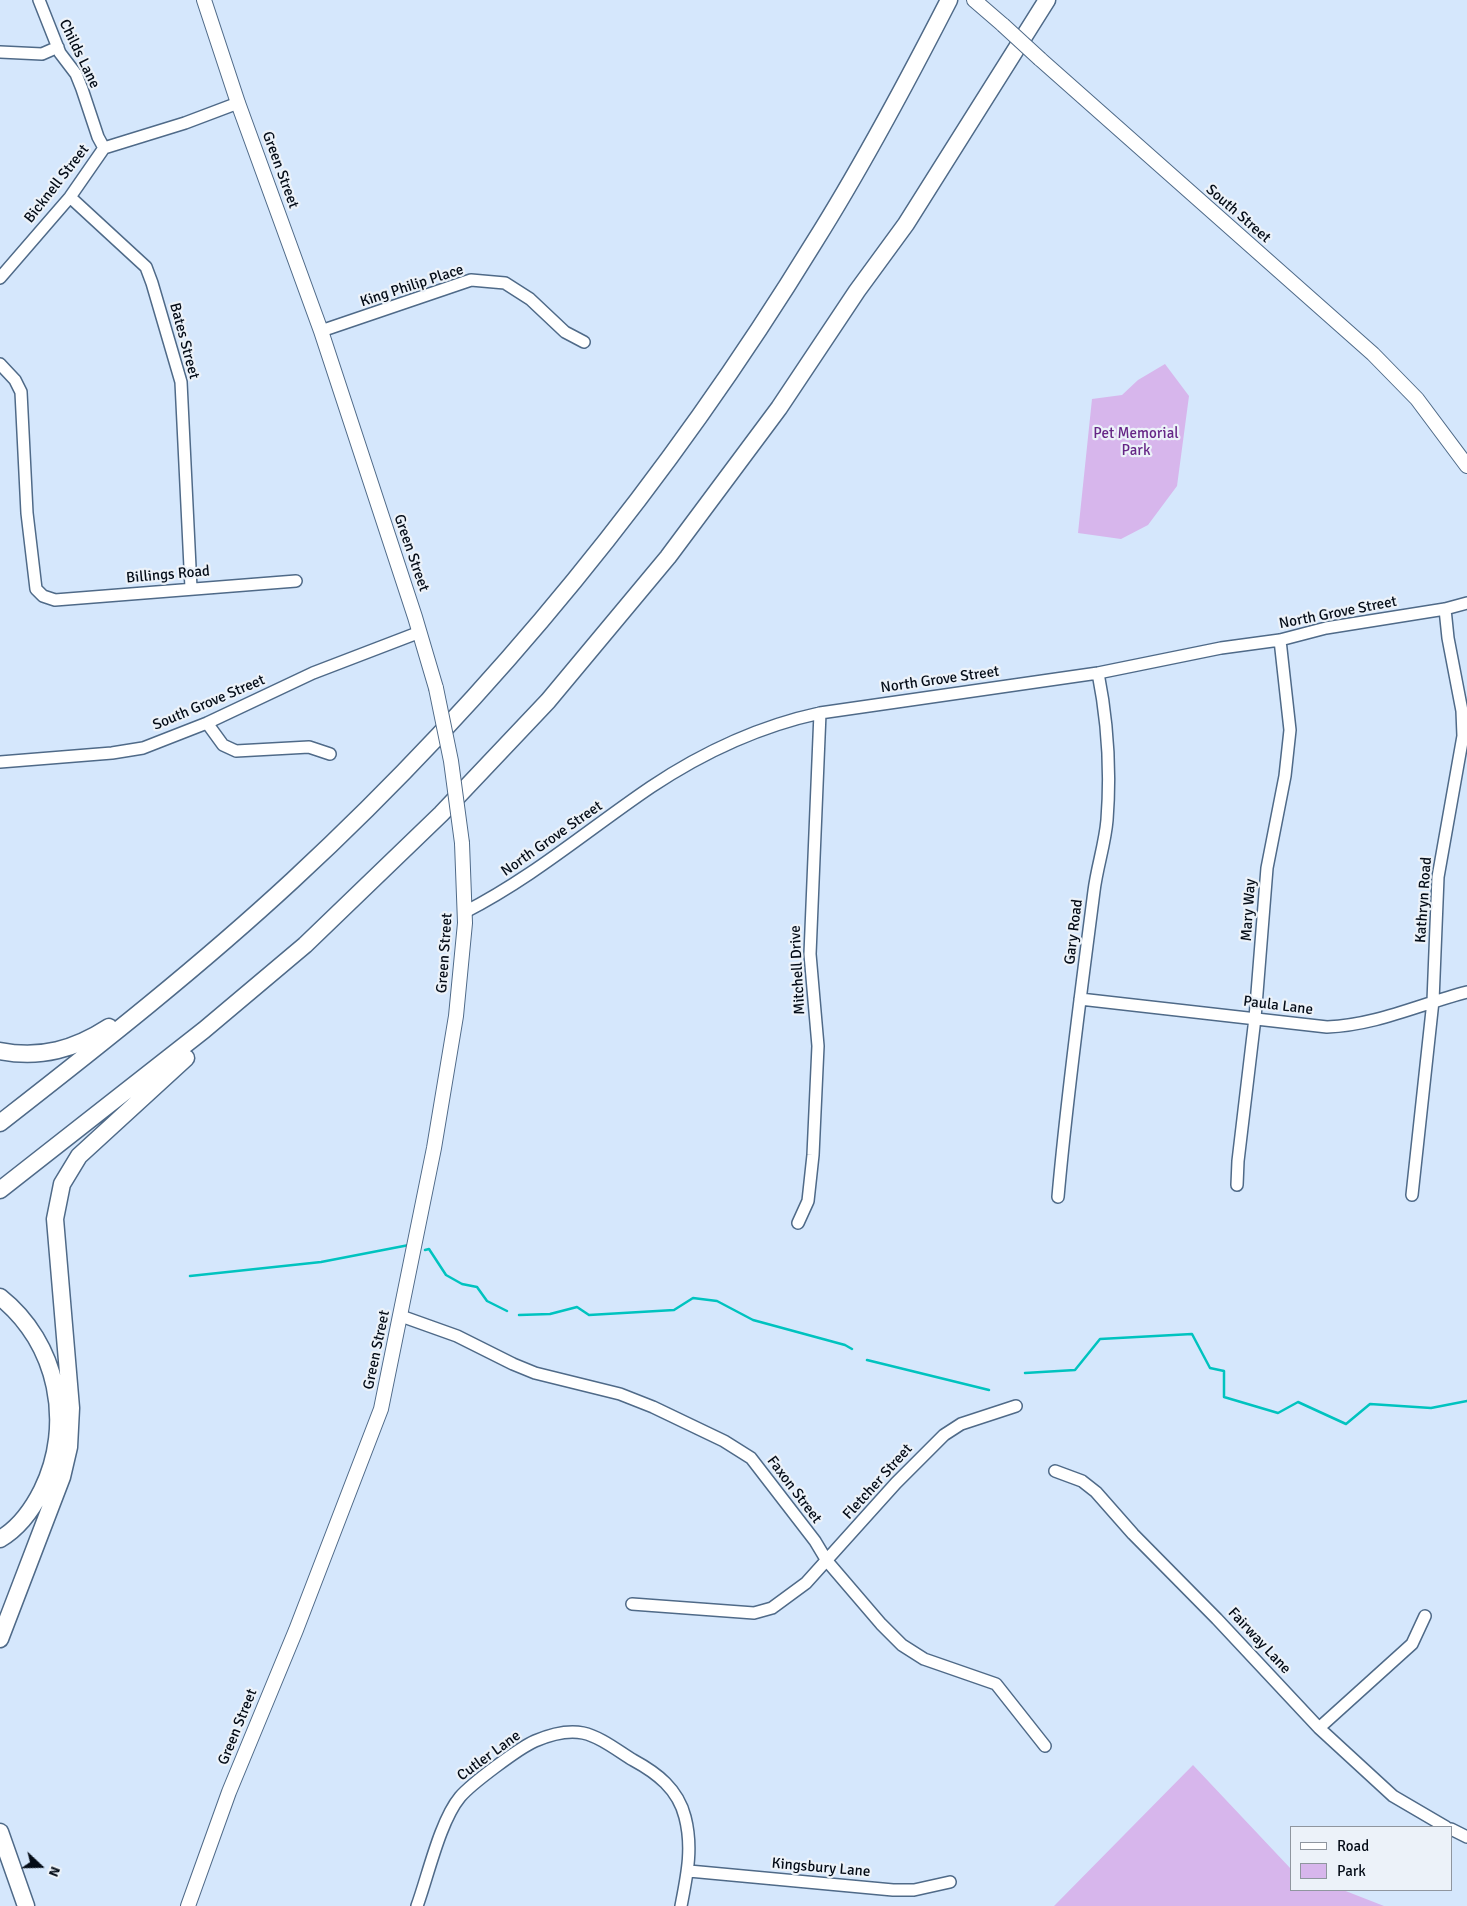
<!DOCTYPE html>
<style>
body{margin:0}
#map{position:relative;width:1467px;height:1906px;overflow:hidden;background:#d5e7fc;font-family:Signika,sans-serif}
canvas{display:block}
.legend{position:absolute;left:1290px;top:1826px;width:162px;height:65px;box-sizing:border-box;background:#ecf2f9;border:1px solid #8f969f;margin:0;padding:6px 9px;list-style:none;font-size:15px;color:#040c17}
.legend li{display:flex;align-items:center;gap:10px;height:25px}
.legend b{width:25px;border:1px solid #8f969f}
.north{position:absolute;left:15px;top:1841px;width:50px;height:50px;-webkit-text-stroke:4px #ecf2f9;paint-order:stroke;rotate:111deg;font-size:14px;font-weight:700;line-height:20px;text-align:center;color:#040c17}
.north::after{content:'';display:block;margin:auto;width:18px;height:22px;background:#040c17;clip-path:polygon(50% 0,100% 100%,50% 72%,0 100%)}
</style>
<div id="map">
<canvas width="1467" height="1906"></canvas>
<ul class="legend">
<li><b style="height:6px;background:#fff"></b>Road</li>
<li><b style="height:14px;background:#d7b6ec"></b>Park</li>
</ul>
<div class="north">N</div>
</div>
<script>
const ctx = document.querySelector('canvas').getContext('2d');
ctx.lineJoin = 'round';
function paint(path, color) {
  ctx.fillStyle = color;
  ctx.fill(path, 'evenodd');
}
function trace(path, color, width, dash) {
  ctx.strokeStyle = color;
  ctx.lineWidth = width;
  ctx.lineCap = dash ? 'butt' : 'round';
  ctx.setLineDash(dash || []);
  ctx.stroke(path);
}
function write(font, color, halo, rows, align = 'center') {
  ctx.font = font + ' Signika,sans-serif';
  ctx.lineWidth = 4.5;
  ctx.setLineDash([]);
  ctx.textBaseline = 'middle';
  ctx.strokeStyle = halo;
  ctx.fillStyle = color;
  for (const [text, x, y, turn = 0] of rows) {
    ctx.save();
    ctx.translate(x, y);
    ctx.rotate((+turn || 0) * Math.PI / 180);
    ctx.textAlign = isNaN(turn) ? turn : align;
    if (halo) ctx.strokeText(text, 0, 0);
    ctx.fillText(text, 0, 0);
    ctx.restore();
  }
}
paint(new Path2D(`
 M1165,364l24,32 -12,90 -29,39 -27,14 -43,-6 14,-134 30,-4 16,-15z
 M1193,1765l98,104v21h52l41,16h-330z`), '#d7b6ec');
trace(new Path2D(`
 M425,1250l4,-1 17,26 16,9 15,3 10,14 20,10
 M190,1276l131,-14 88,-17
 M519,1315l31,-1 27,-7 12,8 85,-5 19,-12 24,3 36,19 92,25 7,4
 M867,1360l122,30
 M1025,1373l50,-3 25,-31 92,-5 18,34 14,3v26l54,16 20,-11 48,22 24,-20 61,4 36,-7`), '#00c3bf', 2.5);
const minor = new Path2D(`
 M39,0l21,53 16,21 6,15 16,48 6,11
 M0,52l42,2 16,-7
 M70,197l76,70 6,16 29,99 10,206
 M0,278l70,-81 34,-49 81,-25 53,-20
 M321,331l150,-51 34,3 25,16 35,33 19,10
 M0,364l15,16 6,12 6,121 9,76 7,7 12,4 241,-19
 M207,723l16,22 13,6 73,-4 21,7
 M0,762l112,-9 31,-5 64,-25 106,-50 107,-41
 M465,912c67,-34 124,-83 186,-125 51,-34 109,-61 169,-74l278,-40 123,-25 59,-8 46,-12 119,-19 22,-6
 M1080,999l247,28c50,-2 93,-23 140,-35
 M1237,1185l1,-24 17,-143 12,-150 18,-92 5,-46 -10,-90
 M1412,1195l21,-194 5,-124 25,-141 -1,-25 -14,-73 -3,-29
 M1058,1197c9,-103 23,-204 36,-306 3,-24 11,-47 13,-71 4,-52 1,-97 -9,-147
 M798,1223l10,-22 5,-46 5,-109 -8,-92 10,-241
 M401,1316l56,20 56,28 22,9 85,21 33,13 71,34 27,17 64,83 12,20 54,63 21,21 22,14 72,25 49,62
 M1055,1471l27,10 14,11 37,42 84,85 102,109 74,68 53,31
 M632,1604l122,9 18,-5 34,-25 90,-100 48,-48 17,-11 55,-18
 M1319,1728l93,-84 13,-28
 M1451,1829l16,8
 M689,1871l204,19h21l36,-8
 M417,1906c11,-30 23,-85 43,-109 11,-13 59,-49 75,-56 14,-6 33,-11 48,-8 18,4 35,18 50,27 24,13 45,29 52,57 8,31 2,58 -4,89`);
const major = new Path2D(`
 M204,0l34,103 83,228 94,286 21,71
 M974,0l29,25
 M1040,59l333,295 44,45 50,67
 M188,1906l41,-114 67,-162 85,-221 53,-261 22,-132 9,-93 -3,-80`);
const highway = new Path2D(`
 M0,1051c41,8 75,-2 109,-24
 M0,1123c100,-78 199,-156 293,-243 202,-187 378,-404 522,-639 49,-78 92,-159 134,-241
 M0,1190l204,-160 101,-85 136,-131 107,-113 120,-144 111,-149 78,-117 49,-67 141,-224
 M0,1297c58,46 74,128 42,193 -10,20 -23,38 -42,49
 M0,1639l62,-162 7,-30 2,-39 -16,-189 7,-35 17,-28 107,-98
 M0,1832l26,74`);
trace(minor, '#4f6a88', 14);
trace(major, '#4f6a88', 16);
trace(highway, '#4f6a88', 19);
trace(minor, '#fff', 11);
trace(major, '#fff', 14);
trace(highway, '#fff', 16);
const majorBridge = new Path2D(`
 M1003,25l37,34
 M436,688l15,73 11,82`);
trace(majorBridge, '#4f6a88', 16, []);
trace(majorBridge, '#fff', 14);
write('15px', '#040c17', '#ecf2f9', [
 ["Childs Lane",79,54,64],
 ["Green Street",280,170,70],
 ["Bicknell Street",57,184,-52],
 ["South Street",1238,214,41],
 ["King Philip Place",412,286,-18],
 ["Bates Street",184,341,75],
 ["Green Street",411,553,71],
 ["Billings Road",168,575,-5],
 ["North Grove Street",1338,613,-11],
 ["North Grove Street",940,680,-8],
 ["South Grove Street",209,703,-23],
 ["North Grove Street",552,839,-35],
 ["Kathryn Road",1424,900,-86],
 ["Mary Way",1249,910,-86],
 ["Gary Road",1074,932,-83],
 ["Green Street",445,953,-86],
 ["Mitchell Drive",798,970,-93],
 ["Paula Lane",1278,1006,7],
 ["Green Street",377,1350,-78],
 ["Fletcher Street",878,1482,-48],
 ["Faxon Street",794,1490,53],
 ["Fairway Lane",1259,1641,47],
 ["Green Street",238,1727,-68],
 ["Cutler Lane",489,1756,-36],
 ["Kingsbury Lane",821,1868,5]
]);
write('15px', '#662686', '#ecf2f9', [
 ["Pet Memorial",1136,434],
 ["Park",1136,451]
]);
</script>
